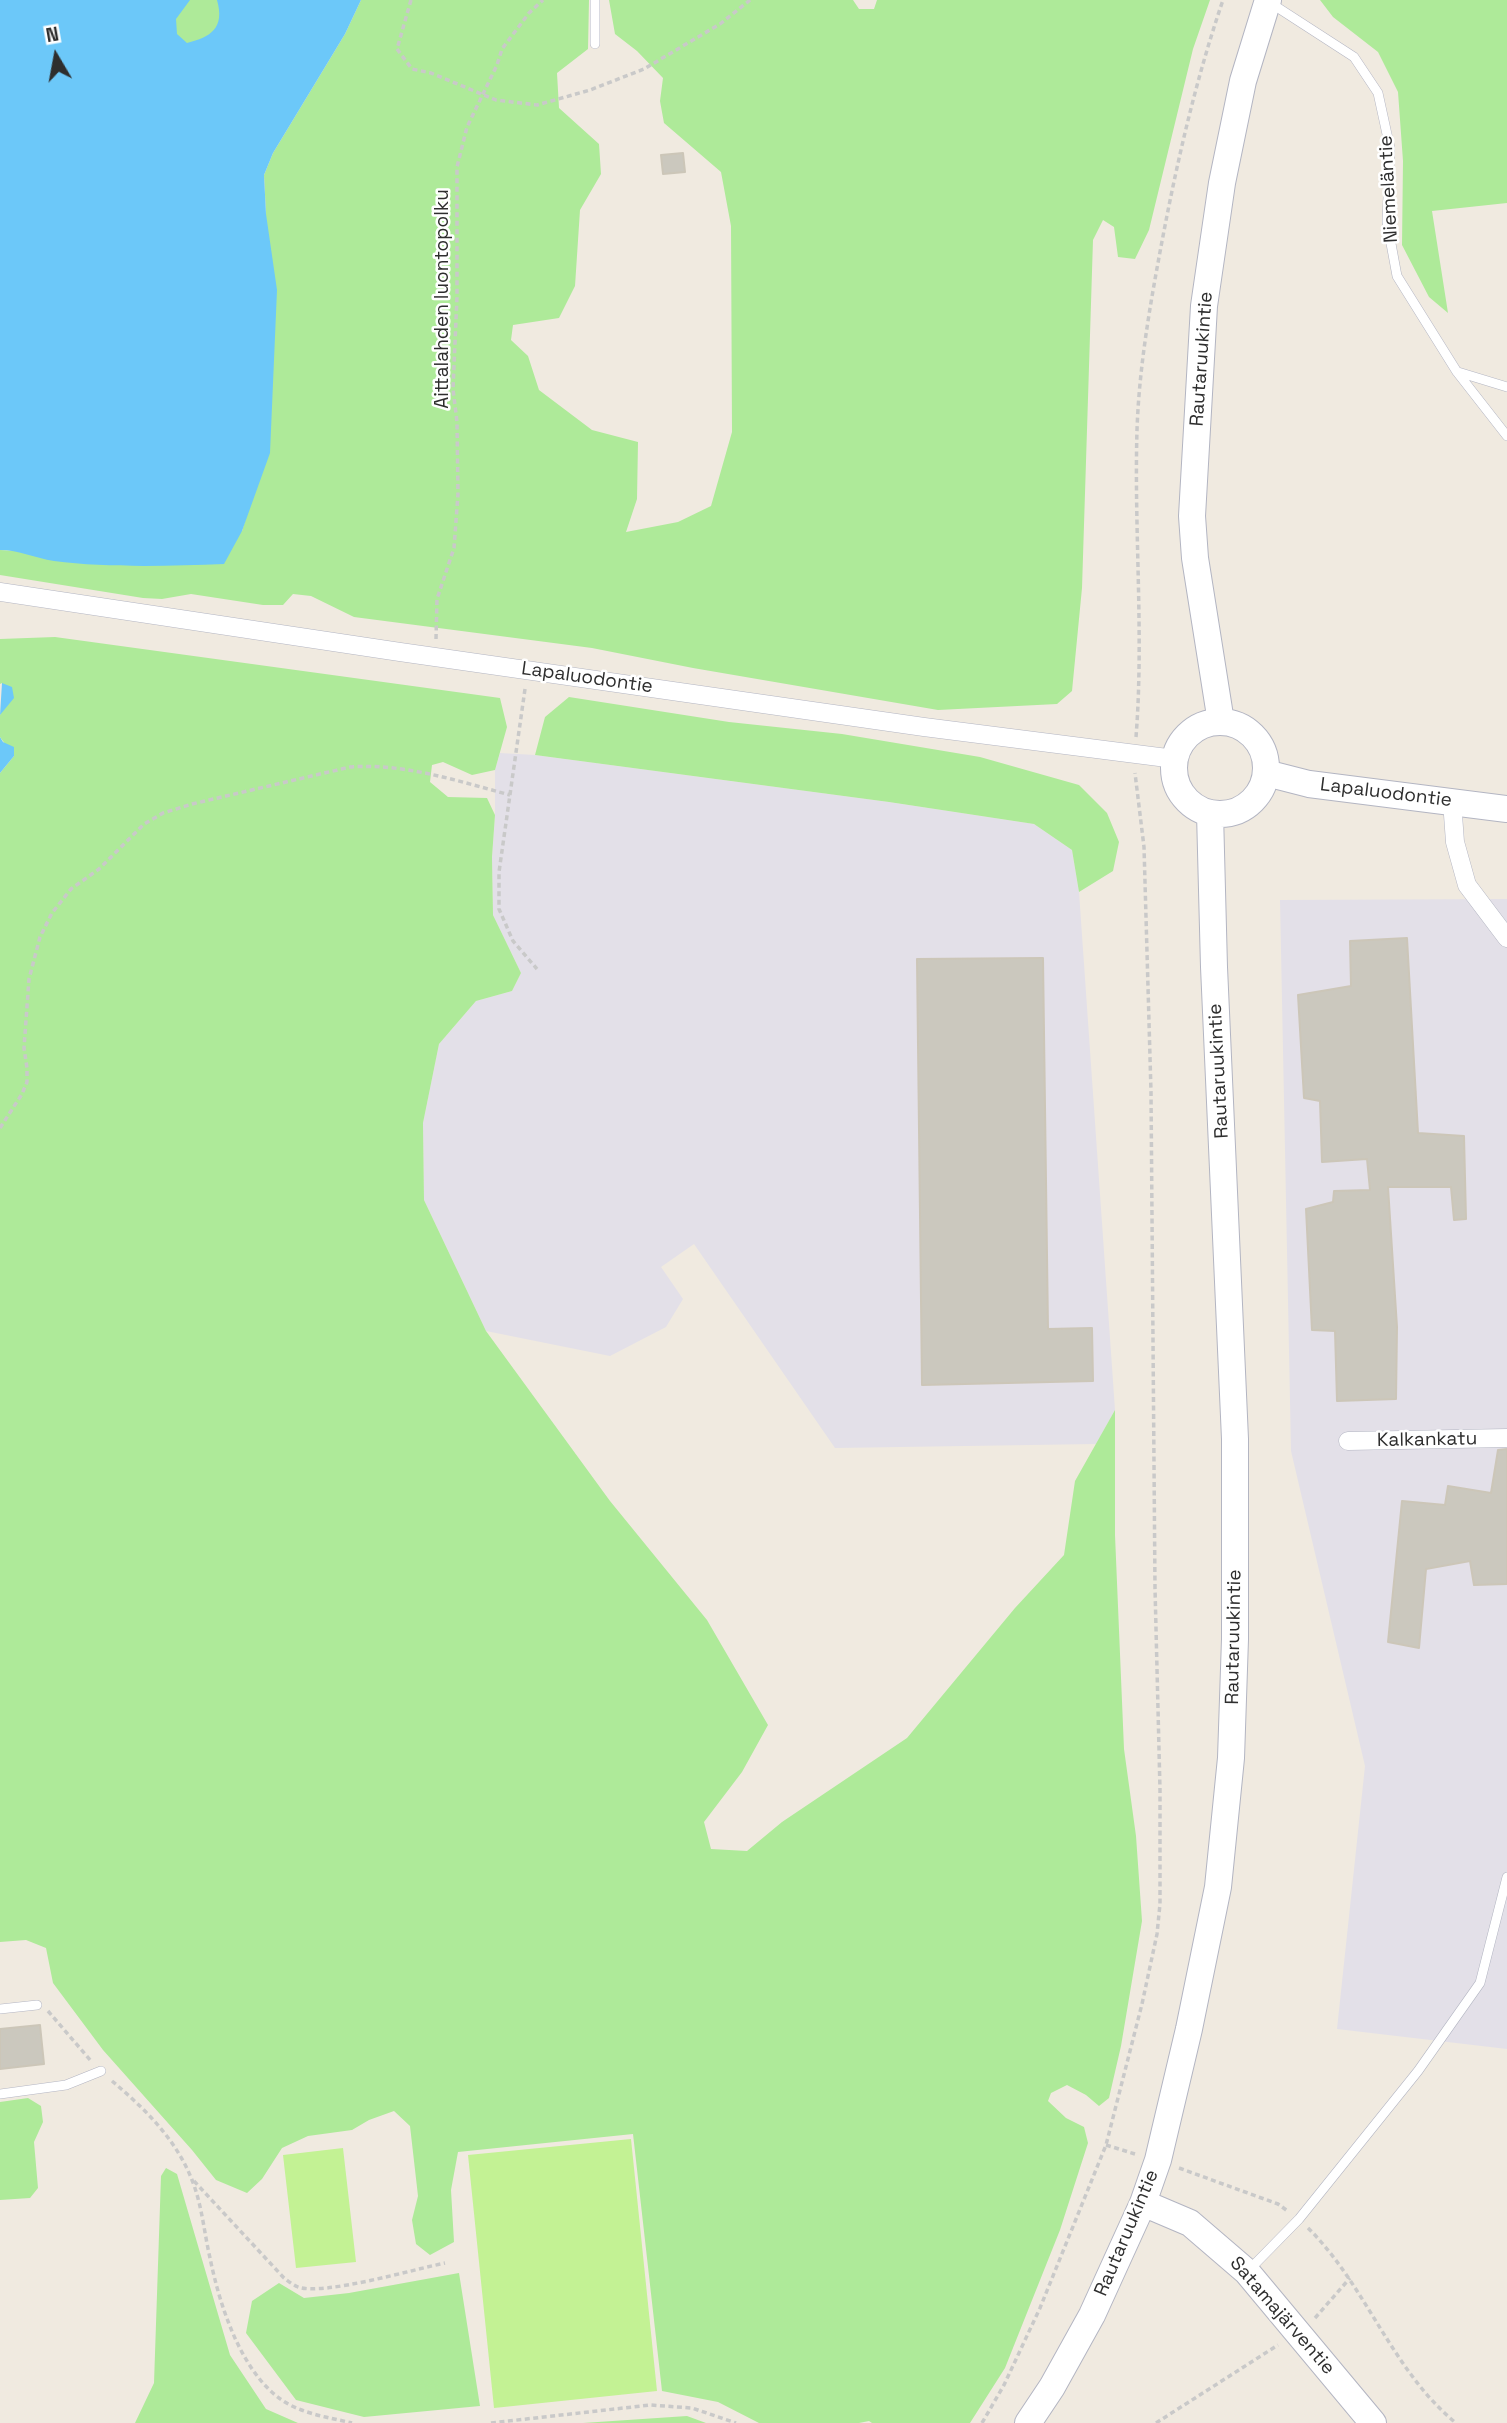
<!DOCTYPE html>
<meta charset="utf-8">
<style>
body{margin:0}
#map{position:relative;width:1507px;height:2423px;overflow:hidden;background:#f0eae0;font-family:"Space Grotesk",sans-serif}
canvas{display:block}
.north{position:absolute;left:21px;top:21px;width:70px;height:70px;-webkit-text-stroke:5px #fff;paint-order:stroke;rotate:350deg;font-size:19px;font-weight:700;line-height:28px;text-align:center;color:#2e2e2e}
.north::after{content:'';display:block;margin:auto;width:24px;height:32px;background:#2e2e2e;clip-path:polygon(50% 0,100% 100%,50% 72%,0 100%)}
</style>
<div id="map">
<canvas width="1507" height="2423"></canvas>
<div class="north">N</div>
</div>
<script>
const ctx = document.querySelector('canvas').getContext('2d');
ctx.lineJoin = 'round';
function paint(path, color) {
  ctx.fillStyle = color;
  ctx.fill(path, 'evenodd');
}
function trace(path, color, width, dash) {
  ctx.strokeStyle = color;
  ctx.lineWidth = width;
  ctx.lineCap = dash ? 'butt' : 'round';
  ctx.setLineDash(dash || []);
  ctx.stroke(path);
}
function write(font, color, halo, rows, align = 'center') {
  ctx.font = font + ' "Space Grotesk",sans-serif';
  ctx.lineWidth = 5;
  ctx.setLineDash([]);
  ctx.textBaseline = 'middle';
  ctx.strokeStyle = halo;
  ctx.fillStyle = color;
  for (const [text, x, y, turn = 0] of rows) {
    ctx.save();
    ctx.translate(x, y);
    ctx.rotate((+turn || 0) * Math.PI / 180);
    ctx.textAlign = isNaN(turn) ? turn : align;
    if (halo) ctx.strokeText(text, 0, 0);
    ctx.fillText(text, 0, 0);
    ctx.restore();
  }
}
paint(new Path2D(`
 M500,753l35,2 354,47 145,22 38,26 7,42 36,518 -19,34 -261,4 -141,-204 -33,23 22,32 -17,28 -56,29 -124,-25 -62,-131 -1,-77 16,-79 37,-43 36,-10 9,-18 -28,-58 -1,-58 3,-42v-45z
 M1507,899v1150l-170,-20 28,-263 -74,-315 -11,-551z`), '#e3e0e8');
paint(new Path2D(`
 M181,0h47l1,3 -31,67 -39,-43z
 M361,0h228l-1,49 -31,24 2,35 40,36 2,30 -21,36 -5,76 -16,32 -46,7 -2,15 17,16 11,34 53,40 46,12 -1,57 -11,33 52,-10 33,-16 21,-74 -1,-206 -10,-54 -57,-49 -4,-22 3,-23 -26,-27 -22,-17 -6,-34h244l6,9h15l3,-9h333l-17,49 -44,181 -14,29 -17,-2 -4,-30 -11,-7 -10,20 -11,348 -10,103 -15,13 -119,6 -245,-42 -101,-20 -238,-31 -43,-21 -18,-2 -10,11h-20l-72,-11 -29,5 -19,-1 -143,-23v-25l18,1 34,9 190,-29 11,-37 13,-280 -2,-39 9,-22 72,-119z
 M1320,0h187v203l-75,8 16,102 -19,-16 -27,-52 1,-84 -5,-69 -20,-40 -45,-35z
 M55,637l445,61 7,29 -12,43 -23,5 -29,-13 -11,3 -2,17 18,15 39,1 8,17 -3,42 1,58 28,58 -9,18 -36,10 -37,43 -16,79 1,77 62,131 124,170 97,119 61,105 -26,47 -38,50 7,27 36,2 35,-29 125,-84 108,-130 49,-53 11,-74 40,-71v125l9,214 12,87 6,85 -21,125 -12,52 -10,8 -13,-11 -19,-10 -16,8 -3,8 18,17 18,9 4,16 -28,87 -55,138 -35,55h-98l-3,-2 -10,2h-100l-41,-21 -56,-11 -29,-257 -175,18 -7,38 3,52 -24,13 -14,-11 -4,-24 6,-24 -8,-70 -16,-15 -25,9 -17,10 -44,6 -26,12 -20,31 -15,14 -31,-13 -24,-30 -89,-100 -50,-67 -7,-35 -20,-8 -26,2v-1169l14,-17 -14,-19v-22l3,-6 -1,-26 -2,1v-45z
 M569,697l160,25 113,12 138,23 99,28 28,28 12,29 -6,29 -34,21 -7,-42 -38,-26 -145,-22 -354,-47 10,-38z
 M28,2098l13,8 2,16 -9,20 4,46 -8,10 -30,2v-98z
 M166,2168l11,6 53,181 36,54 32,14h-163l19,-40 7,-207z
 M459,2273l21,133 -116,11 -68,-17 -50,-67 6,-32 27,-18 25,15 45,-5z
 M687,2416l19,7h-123z`), '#aeea99');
paint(new Path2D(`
 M631,2139l26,252 -163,17 -26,-253z
 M343,2148l13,114 -60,6 -13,-113z`), '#c3f294');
paint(new Path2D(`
 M0,0h190l-14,19 1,15 10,9c24,-6 38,-15 30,-43h144l-16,34 -72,119 -9,22 2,39 11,76 -7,163 -28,78 -18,33c-54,2 -117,4 -170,-3 -19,-3 -35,-11 -54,-11z
 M2,683l10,4 2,11 -14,17z
 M0,737l3,5 11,5v9l-14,17z`), '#6cc8f9');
const building = new Path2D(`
 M683,153l2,19 -22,2 -2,-19z
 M1407,938l11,195 46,3 2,83 -12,1 -3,-33h-63l9,140 -1,72 -59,2 -2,-70 -23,-1 -6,-121 27,-7 1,-11 36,-1 -3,-31 -45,3 -2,-61 -16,-3 -6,-103 53,-9 -1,-45z
 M1043,958l5,371 44,-1 1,53 -171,4 -5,-426z
 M1507,1449v135l-33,1 -4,-24 -44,8 -7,79 -31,-6 14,-141 43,4 3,-19 43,7 7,-43z
 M40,2025l4,39 -44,5v-40z`);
paint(building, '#cbc8be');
trace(building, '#ccc6b8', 2);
const lane = new Path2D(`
 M1269,2l85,55 24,36 12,55 -3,74 10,54 60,96 50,64
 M595,44v-44
 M1458,372l49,15
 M0,2009l37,-4
 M0,2094l66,-9 35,-14
 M1248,2271l51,-52 119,-148 62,-88 27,-106`);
const street = new Path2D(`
 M0,592l400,60 524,75 251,32
 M1452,801l3,41 12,43 40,53
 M1348,1441l159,-3`);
const secondary = new Path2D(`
 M1221,722l-26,-164 -3,-42 12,-210 18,-123 21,-102 25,-81
 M1174 768a46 46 0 1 1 92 0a46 46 0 1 1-92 0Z
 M1266,773l43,11 198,25
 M1143,2203l47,20 57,49 126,151
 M1028,2423l24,-36 40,-72 51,-112 15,-43 31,-131 29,-142 13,-129 4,-119v-200l-21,-472 -4,-154`);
trace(lane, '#b3b5c2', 10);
trace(street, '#b3b5c2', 19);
trace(secondary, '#b3b5c2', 28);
trace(new Path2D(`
 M411,0l-14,49 15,20 19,4 65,27 41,5 53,-15 54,-21 76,-45 30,-24
 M436,639l1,-40 17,-51 4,-54 -1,-72 -4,-33 4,-92v-130l10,-40 30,-62 5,-16 27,-36 14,-13
 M525,689l-26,183v37l14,32 24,28
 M1136,737c8,-102 -2,-205 1,-307 2,-60 12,-119 23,-178 16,-86 35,-170 63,-252
 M0,1128l22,-34 5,-12v-14l-3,-20 5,-69 11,-42 12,-24 19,-24 28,-20 45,-45 19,-11 29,-9 158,-37c54,-4 108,14 160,28
 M48,2011l43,50
 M112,2081c32,27 64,58 80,99 10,25 12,52 18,78 10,49 33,122 80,147 20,10 41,13 62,18
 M1106,2145l29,9
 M1179,2168l99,36 11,8
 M194,2181l90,97c4,3 9,7 14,9 25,9 117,-18 147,-24
 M1308,2228c58,57 84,143 148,195
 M1315,2318l35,-40
 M491,2423l159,-18 42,3 44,15
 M982,2423l22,-38 36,-77 66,-163 36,-141 15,-70 3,-30v-114l-5,-202 -4,-496 -7,-245 -9,-74
 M1156,2423l122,-78`), '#c9c9c9', 3.5, [5, 3.5]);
trace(lane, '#fff', 9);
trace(street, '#fff', 18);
trace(secondary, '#fff', 26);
write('19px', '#2e2e2e', '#fff', [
 ["Niemeläntie",1389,189,-93],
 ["Aittalahden luontopolku",443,299,-90],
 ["Rautaruukintie",1202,359,-86],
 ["Lapaluodontie",587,678,8],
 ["Lapaluodontie",1386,793,7],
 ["Rautaruukintie",1219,1071,-93],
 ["Kalkankatu",1427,1440,-1],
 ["Rautaruukintie",1234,1637,-89],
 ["Rautaruukintie",1127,2233,-67],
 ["Satamajärventie",1282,2316,49]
]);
</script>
